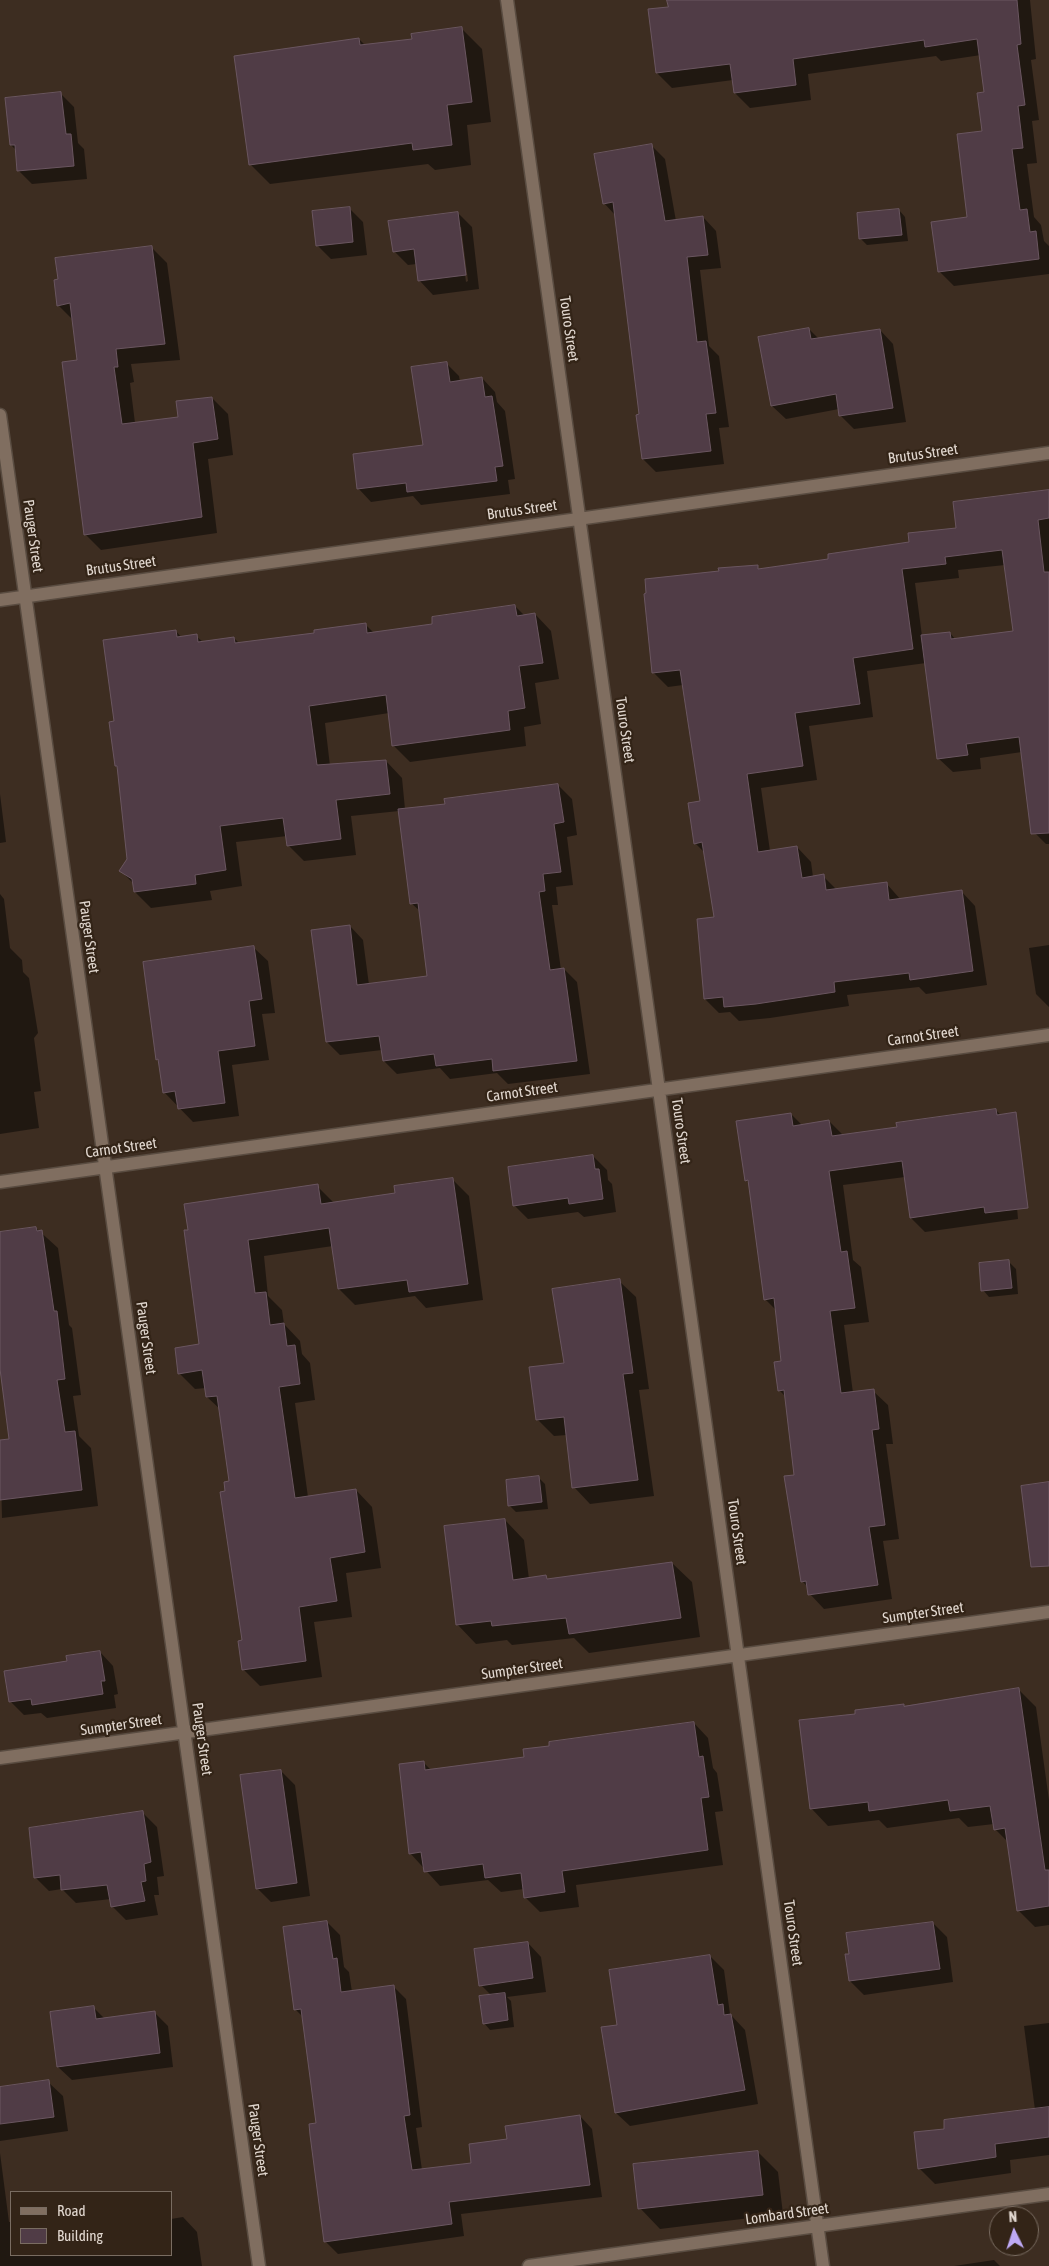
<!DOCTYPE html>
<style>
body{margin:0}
#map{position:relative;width:1049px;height:2266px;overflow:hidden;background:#3d2d21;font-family:"Asap Condensed",sans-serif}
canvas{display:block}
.legend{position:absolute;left:10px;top:2191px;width:162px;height:65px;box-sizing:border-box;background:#332417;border:1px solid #796c61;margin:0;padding:6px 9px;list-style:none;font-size:15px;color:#e2d8d0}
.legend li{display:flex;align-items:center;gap:10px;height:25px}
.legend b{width:25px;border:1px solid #796c61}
.north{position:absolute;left:989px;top:2206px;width:50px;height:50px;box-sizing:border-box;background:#332417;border:1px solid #796c61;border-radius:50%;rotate:356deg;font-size:14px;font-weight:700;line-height:20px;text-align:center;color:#e2d8d0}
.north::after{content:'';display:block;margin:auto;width:18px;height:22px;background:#bea9f4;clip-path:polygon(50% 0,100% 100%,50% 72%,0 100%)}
</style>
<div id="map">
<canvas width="1049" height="2266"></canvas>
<ul class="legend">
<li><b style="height:6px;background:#806e60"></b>Road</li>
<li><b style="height:14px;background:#503c46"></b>Building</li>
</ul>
<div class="north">N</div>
</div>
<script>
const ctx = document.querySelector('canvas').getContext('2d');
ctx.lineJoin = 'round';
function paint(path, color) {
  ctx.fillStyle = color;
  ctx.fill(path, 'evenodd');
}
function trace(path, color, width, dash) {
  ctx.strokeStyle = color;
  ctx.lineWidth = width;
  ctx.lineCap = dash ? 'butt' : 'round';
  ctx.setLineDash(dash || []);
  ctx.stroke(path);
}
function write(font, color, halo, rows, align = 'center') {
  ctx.font = font + ' "Asap Condensed",sans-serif';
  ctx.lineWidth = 4.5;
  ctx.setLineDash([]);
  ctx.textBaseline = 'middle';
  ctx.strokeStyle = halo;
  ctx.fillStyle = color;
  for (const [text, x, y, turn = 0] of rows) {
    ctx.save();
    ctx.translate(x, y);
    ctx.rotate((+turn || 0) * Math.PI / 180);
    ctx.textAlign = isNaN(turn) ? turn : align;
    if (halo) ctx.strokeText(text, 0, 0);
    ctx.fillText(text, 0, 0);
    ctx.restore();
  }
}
paint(new Path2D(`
 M669,0h361l6,59 -5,1 8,60 -7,1 5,42 -10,1 7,53 7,8 3,16 5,5v28l-95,12 -15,-15 30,-53 14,-86 2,-39 -4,-38 -40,6 -5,-5 -128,18 3,26 -61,8 -15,-15 -2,-13 -61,8 -15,-15 13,-65z
 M462,29l20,20 9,73 -24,3 4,40 -36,5 -7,-6 -158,20 -20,-20 109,-125 7,7 47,-5z
 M61,94l13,13 4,36 6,6 3,30 -55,5 -14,-14 -2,-20 -5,-5z
 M651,145l14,14 11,62 27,-4 13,14 5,37 -21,2 9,76 10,10 10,71 -10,1 5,36 -68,8 -13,-13 -2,-44 -26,-200 -11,-12z
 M349,208l14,14 4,33 -36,4 -14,-14z
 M899,210l6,7 3,24 -41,4 -6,-6z
 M458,213l14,14 7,62 -46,6 -13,-14 -3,-17 -9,1 -14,-14zM459,227h2l7,54 -2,1z
 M151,247l16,16 13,97 -49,4 3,18 -4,1 5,40 44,-5 33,-20 16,16 5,41 -25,4 9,74 -116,17 -16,-16 -6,-173 -5,-40 -16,-16z
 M809,329l10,10 61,-9 13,14 13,78 -52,7 -14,-14 -1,-6 -53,10 -14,-13z
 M446,363l13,13 1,6 22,-4 13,14 2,10 8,9 10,68 -7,1 2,14 -89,11 -8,-9 -42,6 -13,-14 66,-42z
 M1049,492v352h-3l-14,-14 -10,-78 -42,6 1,11 -28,3 -15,-14 -12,-95 -59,8 6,46 -64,9 8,54 -56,8 9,63 27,-4 14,15 2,15 10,-1 14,14 49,-7 15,17 60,-9 14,15 12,79 -61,9 -7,-7 -72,8 2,11 -79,12 -31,3 -9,-9 -11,1 -14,-14 11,-81 -11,-65 -10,-10 6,-41 -18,-117 -15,2 -14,-14 103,-106 3,3 70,-10 80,-17 47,-14zM1005,565l9,67 -58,8 -6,-7 -28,3 -7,-53 44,-5 -1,-8z
 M515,606l10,10 10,-2 16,17 8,48 -24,4 6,41 -17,3 2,19 -116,16 -17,-17 -4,-32 -64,10 5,43 56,-5 16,17 3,31 41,-4 112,-20 14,14 5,36 -10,2 6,48 -17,2 2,18h-6l9,65 3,-1 13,13 13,92 -82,10 -11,-11 -47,6 -10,-11 -43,6 -13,-13 -2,-11 -42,5 -13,-13 23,-116 13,14 6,45 59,-8 -7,-65 -10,-9 -12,-92 -48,5 5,39 -52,6 -16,-16 -1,-9 -51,6 6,44 -32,5 2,9 -61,8 -16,-16 -1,-8 -13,-13 7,-12 -10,-91 -2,-2 -1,-44 61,-91 6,7 14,-2 7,6 31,-4 6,6 76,-10 49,-10 9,9 60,-8z
 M0,794l6,48 -6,1z
 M0,894l4,5 6,49 12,12 1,12 6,6 9,55 -4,5 7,53 -7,1 5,36 -39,6z
 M1049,945v62l-13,-13 -7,-46z
 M254,948l14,13 7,52 -13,1 7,46 -37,5 7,51 -46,6 -29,-30 -4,-30 -3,-3z
 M996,1110l14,15 8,94 -93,13 -14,-14 -6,-41 -62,8 10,75 8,7 8,55 -25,3 9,68 20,-2 15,14 5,39h-7l13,95 -16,2 9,58 -68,10 -14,-15 -1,-6 -7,-7 -7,-105 -9,-79 -7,-7 4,-28 -7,-52 -11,-11 -15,-115 -4,-4 45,-66 11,11 27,-4 14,14 55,-7z
 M593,1156l14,14 1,10 4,4 4,28 -32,5 -6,-5 -50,7 -14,-14z
 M453,1180l16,16 14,104 -57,8 -11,-12 -60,9 -16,-16 -6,-43 -69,10 4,40 14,14 2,14 16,17 2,13 8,9 5,37 -20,3 13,94 48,-7 16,17 9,61 -35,5 6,44 -38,5 8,55 -62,9 -16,-16v-29l-13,-159 -10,-72 -14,-13 -1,-9 -11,1 -16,-16 21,-28 -15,-114 132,-45 17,17 62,-9z
 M36,1228l22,20 11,77 3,3 9,67 -8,1 6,40 12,12 7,58 -96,12 -2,-77 10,-1 -10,-80v-127z
 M1009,1262l7,7 2,25 -29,3 -6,-7z
 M619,1281l17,16 13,92 -10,1 15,106 -64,8 -16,-17 -7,-52 -13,1 -16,-16 -7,-52 34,-4z
 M538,1477l7,7 3,25 -32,3 -6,-6z
 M505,1520l19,20 5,39 17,-2 3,3 123,-17 20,19 8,55 -111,16 -15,-15 -62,7 -5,-5 -31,4 -19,-20z
 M100,1652l13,14 5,28 -4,1 2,13 -69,10 -6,-5 -17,2 -14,-14 58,-39z
 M1019,1690l17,17 13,93v125l-14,2 -17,-17 -10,-68 -13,-13 -1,-5 -26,3 -9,-9 -72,10 -8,-8 -51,6 -17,-18 46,-93 46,-10 3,3z
 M694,1723l14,15 5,30 4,5 6,38 -8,1 8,53 -147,20 3,22 -39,5 -15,-15 -1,-8 -23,3 -13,-12 -48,6 -30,-33 14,-90 8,8 94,-13z
 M281,1771l14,14 15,111 -39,6 -14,-14z
 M143,1813l14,14 7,49 -7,1 2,18h-5l4,20 -32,5 -14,-14 -1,-7 -35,4 -14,-14 -13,2 -14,-14z
 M327,1922l13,13 4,32 5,5 3,20 41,-6 13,13 16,128 -6,1 6,42 51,-6 35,-24 72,-24 12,13 10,68 -141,17 3,22 -126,18 -13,-13 -8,-117 -13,-106 -9,-9z
 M933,1923l14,14 6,45 -89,13 -14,-14z
 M528,1943l13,14 5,35 -39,5 4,4 3,26 -24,3 -6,-7 8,-27 -11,-11z
 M710,1956l14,14 6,44 15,16 13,74 -128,22 -14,-13 3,-87z
 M94,2008l11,11 49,-7 14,14 5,41 -101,13 -14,-13z
 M1049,2023v132l-39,5 1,13 -76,11 -16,-16 27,-38 89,-20 -11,-84z
 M48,2082l15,14 5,35 -68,10v-53z
 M758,2152l20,20 5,42 -123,15 -20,-21z
 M0,2153l9,69h2v33h160v-36l12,-2 14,15 5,34h-202z
 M994,2260l6,6h-46z`), '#0007');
const building = new Path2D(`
 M667,0h350l4,44 -4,1 8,60 -7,1 5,42 -11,1 8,61 7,-1 3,23 6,-1 3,28 -101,13 -7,-50 36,-5 -10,-83 25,-3 -5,-38 7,-1 -7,-53 -52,8 -1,-7 -131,19 3,26 -62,8 -4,-29 -74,9 -8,-64 20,-2z
 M462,27l10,75 -25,3 5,40 -39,5 -1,-7 -163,22 -15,-109 125,-18 1,7 52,-6 -1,-5z
 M61,92l5,42h5l3,32 -57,5 -2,-26h-5l-5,-47z
 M652,144l13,77 38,-5 5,39 -21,2 10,85 9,-1 10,72 -10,1 5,37 -69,8 -6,-44 3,-1 -26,-212 -10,2 -9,-50z
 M350,207l3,35 -37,4 -4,-35z
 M899,209l3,26 -43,4 -2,-26z
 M458,212l8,63 -48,6 -4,-32 -21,3 -5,-31z
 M152,246l13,98 -49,5 2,18h-4l8,57 56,-7 -2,-16 36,-4 6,42 -25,4 9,74 -118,18 -22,-173 15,-2 -7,-57 -13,3 -3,-26 4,-1 -3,-21z
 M809,328l2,11 69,-10 13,79 -54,8 -3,-22 -65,12 -13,-69z
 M447,362l3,20 32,-5 3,20 7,-1 11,70 -8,1 2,14 -90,11 -1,-9 -49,6 -4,-35 70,-9 -12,-78z
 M1049,490v28l-11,2 6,52h5v261l-18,1 -12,-97 -53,7 2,11 -31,4 -16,-124 29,-3 1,7 62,-8 -11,-81 -57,7 1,7 -44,5 11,80 -60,9 7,46 -65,9 8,53 -56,8 11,78 39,-6 5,32 22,-4 2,16 61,-8 2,18 73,-10 11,81 -63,9 -1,-7 -75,9 1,10 -79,12 -32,3 -1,-10 -19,2 -7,-80 17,-2 -12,-75 -8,2 -6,-41 12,-2 -20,-131 -28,3 -8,-79 2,-1 -1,-14 74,-8 -1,-3 40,-3v4l70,-10v-5l81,-12 -1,-9 48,-5 -3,-26z
 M515,605l2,11 18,-3 8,50 -24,3 6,42 -17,3 2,19 -118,16 -6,-51 -77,11 8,59 69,-5 4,34 -54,6 5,39 -54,7 -4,-28 -63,8 6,44 -31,5 1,9 -62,8 -2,-13 -13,-8 8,-12 -10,-93h-2l-6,-44 5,-1 -11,-81 73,-10 1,7 20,-3 1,8 36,-5 1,6 79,-10v-3l52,-7 1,10 65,-9v-7z
 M558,784l6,38 -10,2 7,48 -18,2 2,17 -6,1 11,78 14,-2 13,93 -84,10 -1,-12 -56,7 -2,-12 -51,7 -4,-25 -53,6 -15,-112 39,-5 7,60 70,-9 -9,-73 -8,1 -12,-95 47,-5 -1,-5z
 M254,946l8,53 -13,2 6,45 -37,5 7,52 -47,6 -3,-18 -12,2 -5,-34 -2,1 -13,-98z
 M996,1109l1,6 19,-3 12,96 -43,5 -1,-6 -74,11 -8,-57 -73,10 12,81 6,-1 8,57 -25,3 11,82 33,-4 5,40 -7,1 13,95 -16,2 9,58 -70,10 -2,-14 -5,1 -17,-106 10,-1 -10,-85 -6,1 -4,-29 7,-1 -7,-63 -10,2 -16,-120 -3,1 -9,-60 55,-8 2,13 36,-6 3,16 65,-9 -1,-4z
 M593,1155l2,14h4l4,30 -34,5 -1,-6 -55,8 -5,-39z
 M453,1178l15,106 -59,8 -2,-12 -69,9 -9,-61 -81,12 7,53 11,-1 4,33 14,-2 3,23 8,-1 5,39 -21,3 16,111 61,-9 9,63 -35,6 7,43 -38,6 7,54 -64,9 -4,-29 4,-1 -22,-148 5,-1 -1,-9 5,-1 -12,-85 -11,1 -4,-27 -24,4 -3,-26 24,-4 -15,-114h4l-4,-26 134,-20 3,20 74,-11 -1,-7z
 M36,1227l1,4 5,-1 12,81h3l8,68 -8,1 8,52 10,-1 7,59 -82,10v-60l9,-1 -9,-70v-137z
 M1009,1260l3,28 -31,3 -2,-28z
 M620,1279l13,94 -10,1 15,106 -66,8 -8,-71 -28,3 -7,-53 35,-4 -12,-74z
 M539,1476l3,26 -34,4 -2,-26z
 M1049,1482v84l-18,1 -10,-81z
 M505,1519l8,61 33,-5 1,4 125,-17 9,56 -112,16 -3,-16 -74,8 -1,-5 -35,4 -12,-99z
 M100,1651l5,30h-4l2,13 -71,11 -1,-6 -22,3 -5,-31 63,-10 -1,-5z
 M1019,1688l26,182h4v36l-32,5 -12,-83 -11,2 -4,-24 -40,5 -2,-11 -79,11 -1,-9 -58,7 -11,-89 56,-6v-4l49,-6v2z
 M694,1722l5,35 4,-1 6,41 -8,1 7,52 -146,21 3,21 -41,6 -3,-25 -36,5 -2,-14 -59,8 -3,-20 -12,2 -10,-90 25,-3 1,9 99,-13 -1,-8 26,-3v-4z
 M281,1770l16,113 -41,6 -16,-114z
 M143,1811l8,51 -7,2 2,17 -5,1 4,19 -34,6 -4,-22 -46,5 -1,-15 -26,3 -5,-50z
 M327,1921l6,38 4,-1 4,34 53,-7 16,130 -6,1 8,54 59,-7 -2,-19 38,-5 -2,-13 75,-11 10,70 -141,17 3,22 -128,18 -14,-107 -1,-11 7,-1 -15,-114 -7,1 -11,-83z
 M933,1922l7,47 -91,12 -4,-27h4l-3,-21z
 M528,1942l5,36 -54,8 -5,-37z
 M710,1955l8,50 5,-1 1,11 7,-1 14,76 -130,23 -14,-86 16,-2 -8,-55z
 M505,1993l3,27 -25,4 -4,-28z
 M94,2006l2,13 59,-8 5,42 -103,14 -7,-55z
 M49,2080l5,37 -54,7v-37z
 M1049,2107v30l-54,7 1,13 -78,12 -4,-37 30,-3v-9z
 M758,2151l5,44 -125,14 -5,-45z`);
paint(building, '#503c46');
trace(building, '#6a5660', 1);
const street = new Path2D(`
 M507,0l316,2266
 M0,415l259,1851
 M0,600l1049,-147
 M0,1182l1049,-147
 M0,1758l1049,-146
 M529,2266l520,-72`);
trace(street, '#594c41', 15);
trace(street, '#806e60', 12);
write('15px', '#e2d8d0', '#332417', [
 ["Touro Street",569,329,82],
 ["Brutus Street",923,454,-8],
 ["Brutus Street",522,510,-8],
 ["Pauger Street",33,536,82],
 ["Brutus Street",121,566,-8],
 ["Touro Street",625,730,82],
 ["Pauger Street",89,937,82],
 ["Carnot Street",923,1036,-8],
 ["Carnot Street",522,1092,-8],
 ["Touro Street",681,1131,82],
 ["Carnot Street",121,1148,-8],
 ["Pauger Street",146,1338,82],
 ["Touro Street",737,1532,82],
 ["Sumpter Street",923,1613,-8],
 ["Sumpter Street",522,1669,-8],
 ["Sumpter Street",121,1725,-8],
 ["Pauger Street",202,1739,82],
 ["Touro Street",793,1933,82],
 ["Pauger Street",258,2140,82],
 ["Lombard Street",787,2214,-8]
]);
</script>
